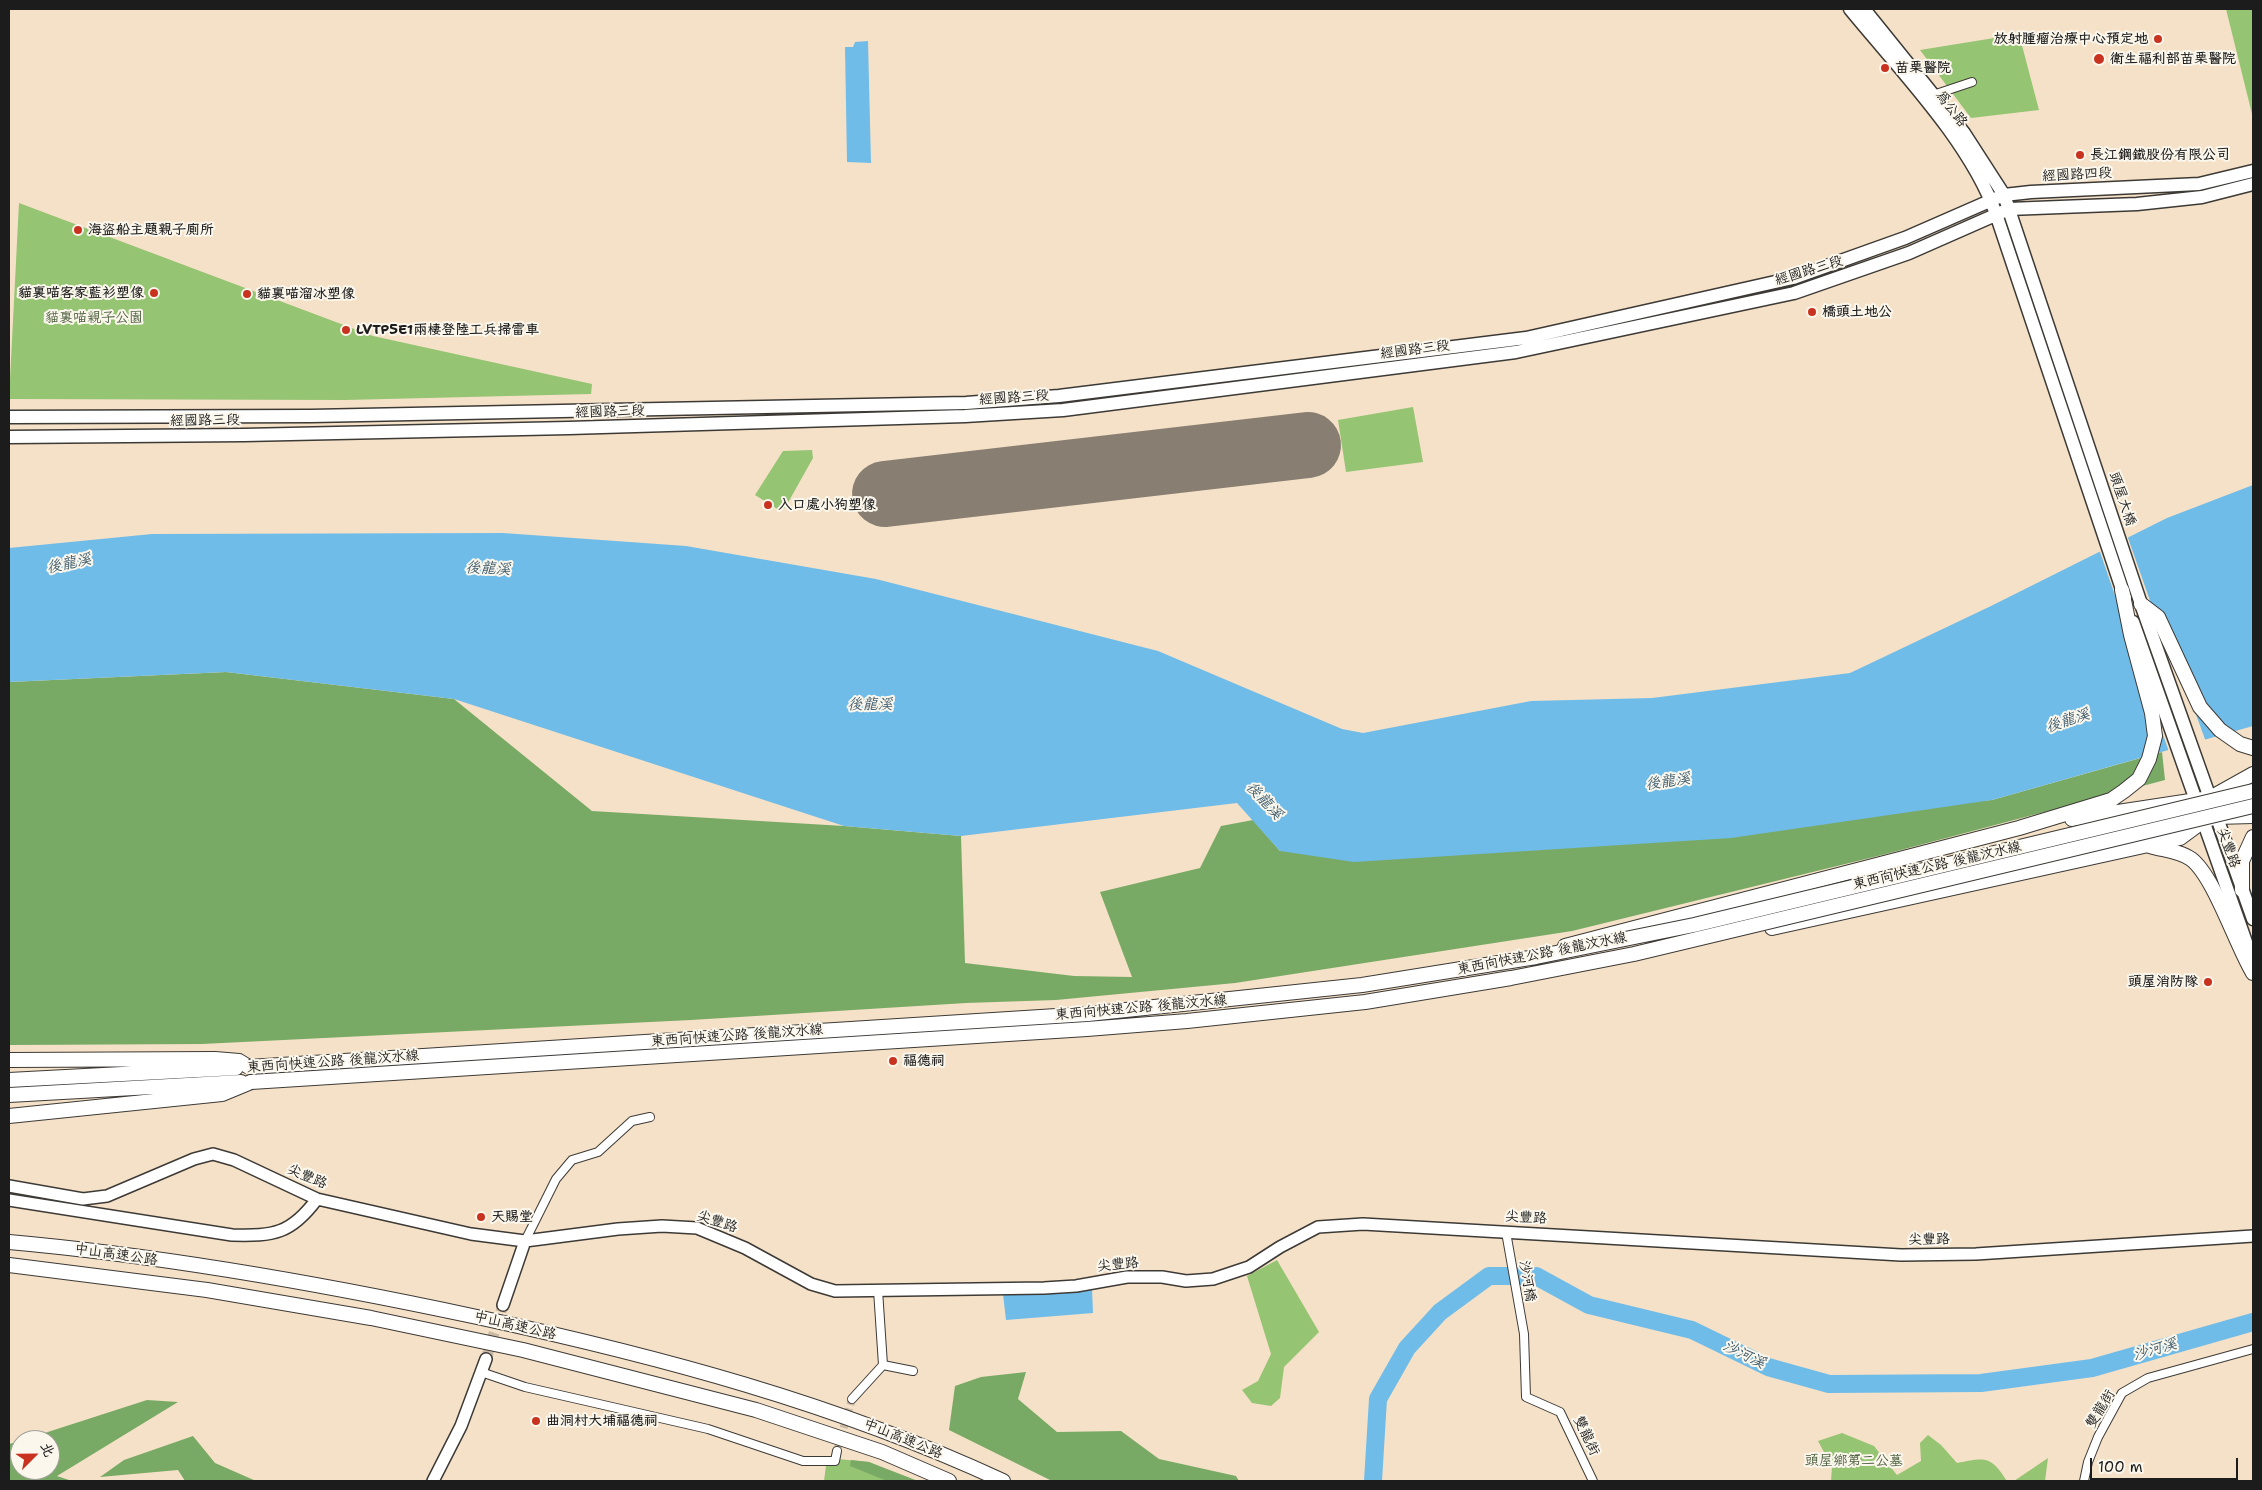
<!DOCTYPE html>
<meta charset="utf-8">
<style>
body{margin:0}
#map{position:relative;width:2262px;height:1490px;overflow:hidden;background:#f5e1c7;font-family:"Shantell Sans","LXGW WenKai TC",sans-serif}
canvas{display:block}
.frame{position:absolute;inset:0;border:10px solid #1c1c1c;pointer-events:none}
.north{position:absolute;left:10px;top:1430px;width:50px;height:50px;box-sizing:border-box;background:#fbf7ec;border:1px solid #a29f99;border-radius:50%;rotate:67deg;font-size:14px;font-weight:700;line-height:20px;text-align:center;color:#1c1c1c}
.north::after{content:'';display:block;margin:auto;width:18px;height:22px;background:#c8321e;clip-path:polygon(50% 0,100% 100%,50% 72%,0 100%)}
.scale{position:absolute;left:2090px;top:1458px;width:148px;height:22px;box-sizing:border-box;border:2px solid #1c1c1c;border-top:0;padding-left:6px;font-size:15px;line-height:18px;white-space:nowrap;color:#1c1c1c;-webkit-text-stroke:4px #fbf7ec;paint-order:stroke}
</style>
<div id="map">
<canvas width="2262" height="1490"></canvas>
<div class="frame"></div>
<div class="north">北</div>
<div class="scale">100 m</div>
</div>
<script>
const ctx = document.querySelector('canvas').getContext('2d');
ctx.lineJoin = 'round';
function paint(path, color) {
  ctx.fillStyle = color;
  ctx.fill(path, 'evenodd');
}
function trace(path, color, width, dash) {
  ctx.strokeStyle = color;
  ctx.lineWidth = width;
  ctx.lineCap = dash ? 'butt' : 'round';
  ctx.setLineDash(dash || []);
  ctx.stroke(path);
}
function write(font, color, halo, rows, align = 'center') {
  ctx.font = font + ' "Shantell Sans","LXGW WenKai TC",sans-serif';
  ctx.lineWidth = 4;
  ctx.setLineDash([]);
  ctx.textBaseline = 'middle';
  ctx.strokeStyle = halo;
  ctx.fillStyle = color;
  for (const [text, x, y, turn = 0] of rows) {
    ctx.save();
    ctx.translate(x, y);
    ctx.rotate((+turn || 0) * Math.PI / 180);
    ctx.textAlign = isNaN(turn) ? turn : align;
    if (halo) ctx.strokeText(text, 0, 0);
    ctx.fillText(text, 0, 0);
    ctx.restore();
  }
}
paint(new Path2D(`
 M2226,9h27v109z
 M2019,34l20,76 -68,8 -51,-68z
 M19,203l354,133 219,48 -1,10 -246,6 -336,-1z
 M1413,407l10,55 -77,10 -8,-52z
 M812,450l1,8 -28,50 -6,2 -24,-15 28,-44z
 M1277,1260l42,72 -35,35 -4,31 -9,8 -19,-3 -10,-13 16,-9 13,-27 -24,-78z
 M1842,1433l32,13 23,29 24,-14 -1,-18 8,-8 13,10 16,18c29,-6 34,-7 50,18h-176l1,-14 -14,-26z
 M827,1458l42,4 41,19h-86z
 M2048,1458l-3,23h-31z`), '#95c473');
paint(new Path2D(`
 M226,672l228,27 138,112 252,15 117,10 4,127 109,13 58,1 -32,-85 100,-24 21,-42 32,-6 27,31 712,-51 170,-48 3,28 -283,75 -310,76 -337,52 -179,17 -90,3 -275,17 -489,24 -193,1v-363z
 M1026,1372l-8,27 39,33 64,-1 38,28 77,17 3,5h-187l-103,-51 6,-44 26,-9z
 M147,1400l31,2 -121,74 15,5h-63v-37l11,-3v29h30v-30h-27z
 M193,1436l22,27 41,18h-71l-7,-11 -78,7 24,-17z
 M851,1460l18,2 49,19h-31l-37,-15z`), '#78aa65');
paint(new Path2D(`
 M868,41l3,122 -24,-1 -2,-115h8l2,-5z
 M2253,485v241l-261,74 -261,38 -377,24 -74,-11 -43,-48 -276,33 -117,-10 -390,-127 -228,-27 -217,10v-134l143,-14 351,-1 183,13 190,33 282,72 184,78 21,4 168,-32 121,-3 198,-25 141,-67 176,-88z
 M1092,1288l1,25 -87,7 -3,-26h58z`), '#70bce9');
paint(new Path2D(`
 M2127,535l41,117 22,46 16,44 -37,10 -70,-203z`), '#f5e1c7');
trace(new Path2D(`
 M1373,1481l5,-82 29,-51 33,-36 49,-36h47l53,29 103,25 76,37 61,17 152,-1 111,-15 161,-46`), '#70bce9', 18);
trace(new Path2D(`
 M885,494l423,-49`), '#887e72', 66);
trace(new Path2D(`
 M837,1451l15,-52`), '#cabaa5', 8, [8, 4]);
trace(new Path2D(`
 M486,1359l17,-54`), '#cabaa5', 11, [11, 5.5]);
const street = new Path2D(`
 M1930,96l42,-14
 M1506,1232l18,102 2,63 34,15 33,69
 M525,1241l31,-62 16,-19 26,-8 34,-31 18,-4
 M883,1365l30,6
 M481,1372l44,15 183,42 95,32h32l2,-10
 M852,1399l31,-34 -5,-75
 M2084,1481l4,-19 10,-25 24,-44 26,-15 105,-29`);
const secondary = new Path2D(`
 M9,1186l74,13 24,-3 87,-37 19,-5 21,6 83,39 154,35 54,7 93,-12 44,-3 35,2 48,20 66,36 24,7 209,-3 32,-2 51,-9h35l24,4 27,-2 36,-12 31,-20 38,-20 45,-3 538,31 75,-1 277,-18
 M9,1200l223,35c42,1 59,-1 85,-36
 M503,1305l22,-64
 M433,1481l28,-55 25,-67`);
const primary = new Path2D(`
 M1850,9c49,60 120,132 146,205l129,384
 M1864,9l100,124 40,62 137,409 112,315
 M9,417l302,-1 350,-7 305,-6 93,-7 467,-58 267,-60 112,-40 87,-38 12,-5 27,-3 168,-8 54,-13
 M9,437l235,-2 325,-7 396,-12 98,-6 453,-58 278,-59 115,-40 100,-44 128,-5 65,-7 51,-13
 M2133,622l119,337`);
const highway = new Path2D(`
 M2141,604l17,13 42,90 20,23 20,14 13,4
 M2072,819l138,-21 43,-24
 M2150,846c13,4 30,5 41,13 23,17 45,86 62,114
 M2242,890v-29l11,-24
 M1772,928l408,-90 23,-17 13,-4 37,-1
 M1565,946l454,-118 92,-28 13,-9 15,-12 10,-20 6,-23 -3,-23 -21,-78 -9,-45
 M9,1060l206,-1 24,2 10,6
 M9,1080l227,-12
 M9,1095l232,-13
 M9,1116l213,-22 29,-12
 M9,1242c157,14 314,42 468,75 180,39 358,86 526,164
 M9,1265l198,25 164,28 152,32 233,60 126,42 67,29`);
trace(street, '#3d3a36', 10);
trace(secondary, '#3d3a36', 14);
trace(primary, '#3d3a36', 15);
trace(highway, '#3d3a36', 16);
trace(street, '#fff', 8);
trace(secondary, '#fff', 11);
trace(primary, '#fff', 12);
trace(highway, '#fff', 14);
const highwayBridge = new Path2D(`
 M249,1067l839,-53 274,-29 174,-28 158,-32 559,-134
 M251,1082l836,-53 100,-8 178,-19 146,-24 123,-24 619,-148`);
trace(highwayBridge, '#3d3a36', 16, []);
trace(highwayBridge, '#fff', 14);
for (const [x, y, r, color] of [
 [2158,39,5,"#c8321e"],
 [2099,59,6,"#c8321e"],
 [1885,68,5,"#c8321e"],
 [2080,155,5,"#c8321e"],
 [78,230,5,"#c8321e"],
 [154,293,5,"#c8321e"],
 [247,294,5,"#c8321e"],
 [1812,312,5,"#c8321e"],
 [346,330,5,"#c8321e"],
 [768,505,5,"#c8321e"],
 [2208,982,5,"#c8321e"],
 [893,1061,5,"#c8321e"],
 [481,1217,5,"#c8321e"],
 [536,1421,5,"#c8321e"]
]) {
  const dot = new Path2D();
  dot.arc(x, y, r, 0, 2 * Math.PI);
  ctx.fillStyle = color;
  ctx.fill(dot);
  trace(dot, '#fbf7ec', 2);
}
write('bold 14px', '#1c1c1c', '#fbf7ec', [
 ["放射腫瘤治療中心預定地",2148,39,"right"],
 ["衛生福利部苗栗醫院",2110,59],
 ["苗栗醫院",1895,68],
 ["長江鋼鐵股份有限公司",2090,155],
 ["海盜船主題親子廁所",88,230],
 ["貓裏喵客家藍衫塑像",144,293,"right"],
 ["貓裏喵溜冰塑像",257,294],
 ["橋頭土地公",1822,312],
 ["LVTP5E1兩棲登陸工兵掃雷車",356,330],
 ["入口處小狗塑像",778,505],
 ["頭屋消防隊",2198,982,"right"],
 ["福德祠",903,1061],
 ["天賜堂",491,1217],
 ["曲洞村大埔福德祠",546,1421]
], 'left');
write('14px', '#1c1c1c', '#fbf7ec', [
 ["為公路",1951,109,52],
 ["經國路四段",2077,175,-3],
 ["經國路三段",1809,271,-17],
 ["經國路三段",1415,350,-7],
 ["經國路三段",1014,398,-4],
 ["經國路三段",610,412,-2],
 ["經國路三段",205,421,-1],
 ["頭屋大橋",2122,499,71],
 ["尖豐路",2228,848,70],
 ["東西向快速公路 後龍汶水線",1937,866,-13],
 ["東西向快速公路 後龍汶水線",1542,954,-11],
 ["東西向快速公路 後龍汶水線",1141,1008,-5],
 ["東西向快速公路 後龍汶水線",737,1036,-4],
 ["東西向快速公路 後龍汶水線",333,1062,-4],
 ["尖豐路",307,1177,23],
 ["尖豐路",1526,1218,3],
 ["尖豐路",717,1222,18],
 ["尖豐路",1929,1240,-1],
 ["中山高速公路",116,1255,8],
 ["尖豐路",1118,1265,-6],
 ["沙河橋",1527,1281,80],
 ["中山高速公路",515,1326,13],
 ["雙龍街",2101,1409,-59],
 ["雙龍街",1586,1436,64],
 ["中山高速公路",903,1439,22]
]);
write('14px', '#4c5f3f', '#fbf7ec', [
 ["貓裏喵親子公園",94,318],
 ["頭屋鄉第二公墓",1854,1461]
]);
write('italic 15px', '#3e5c6e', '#fbf7ec', [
 ["後龍溪",69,564,-12],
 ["後龍溪",488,569,3],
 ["後龍溪",870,705],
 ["後龍溪",2068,721,-18],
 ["後龍溪",1668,782,-8],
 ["後龍溪",1264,801,47],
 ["沙河溪",2155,1350,-16],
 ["沙河溪",1744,1355,26]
]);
</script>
